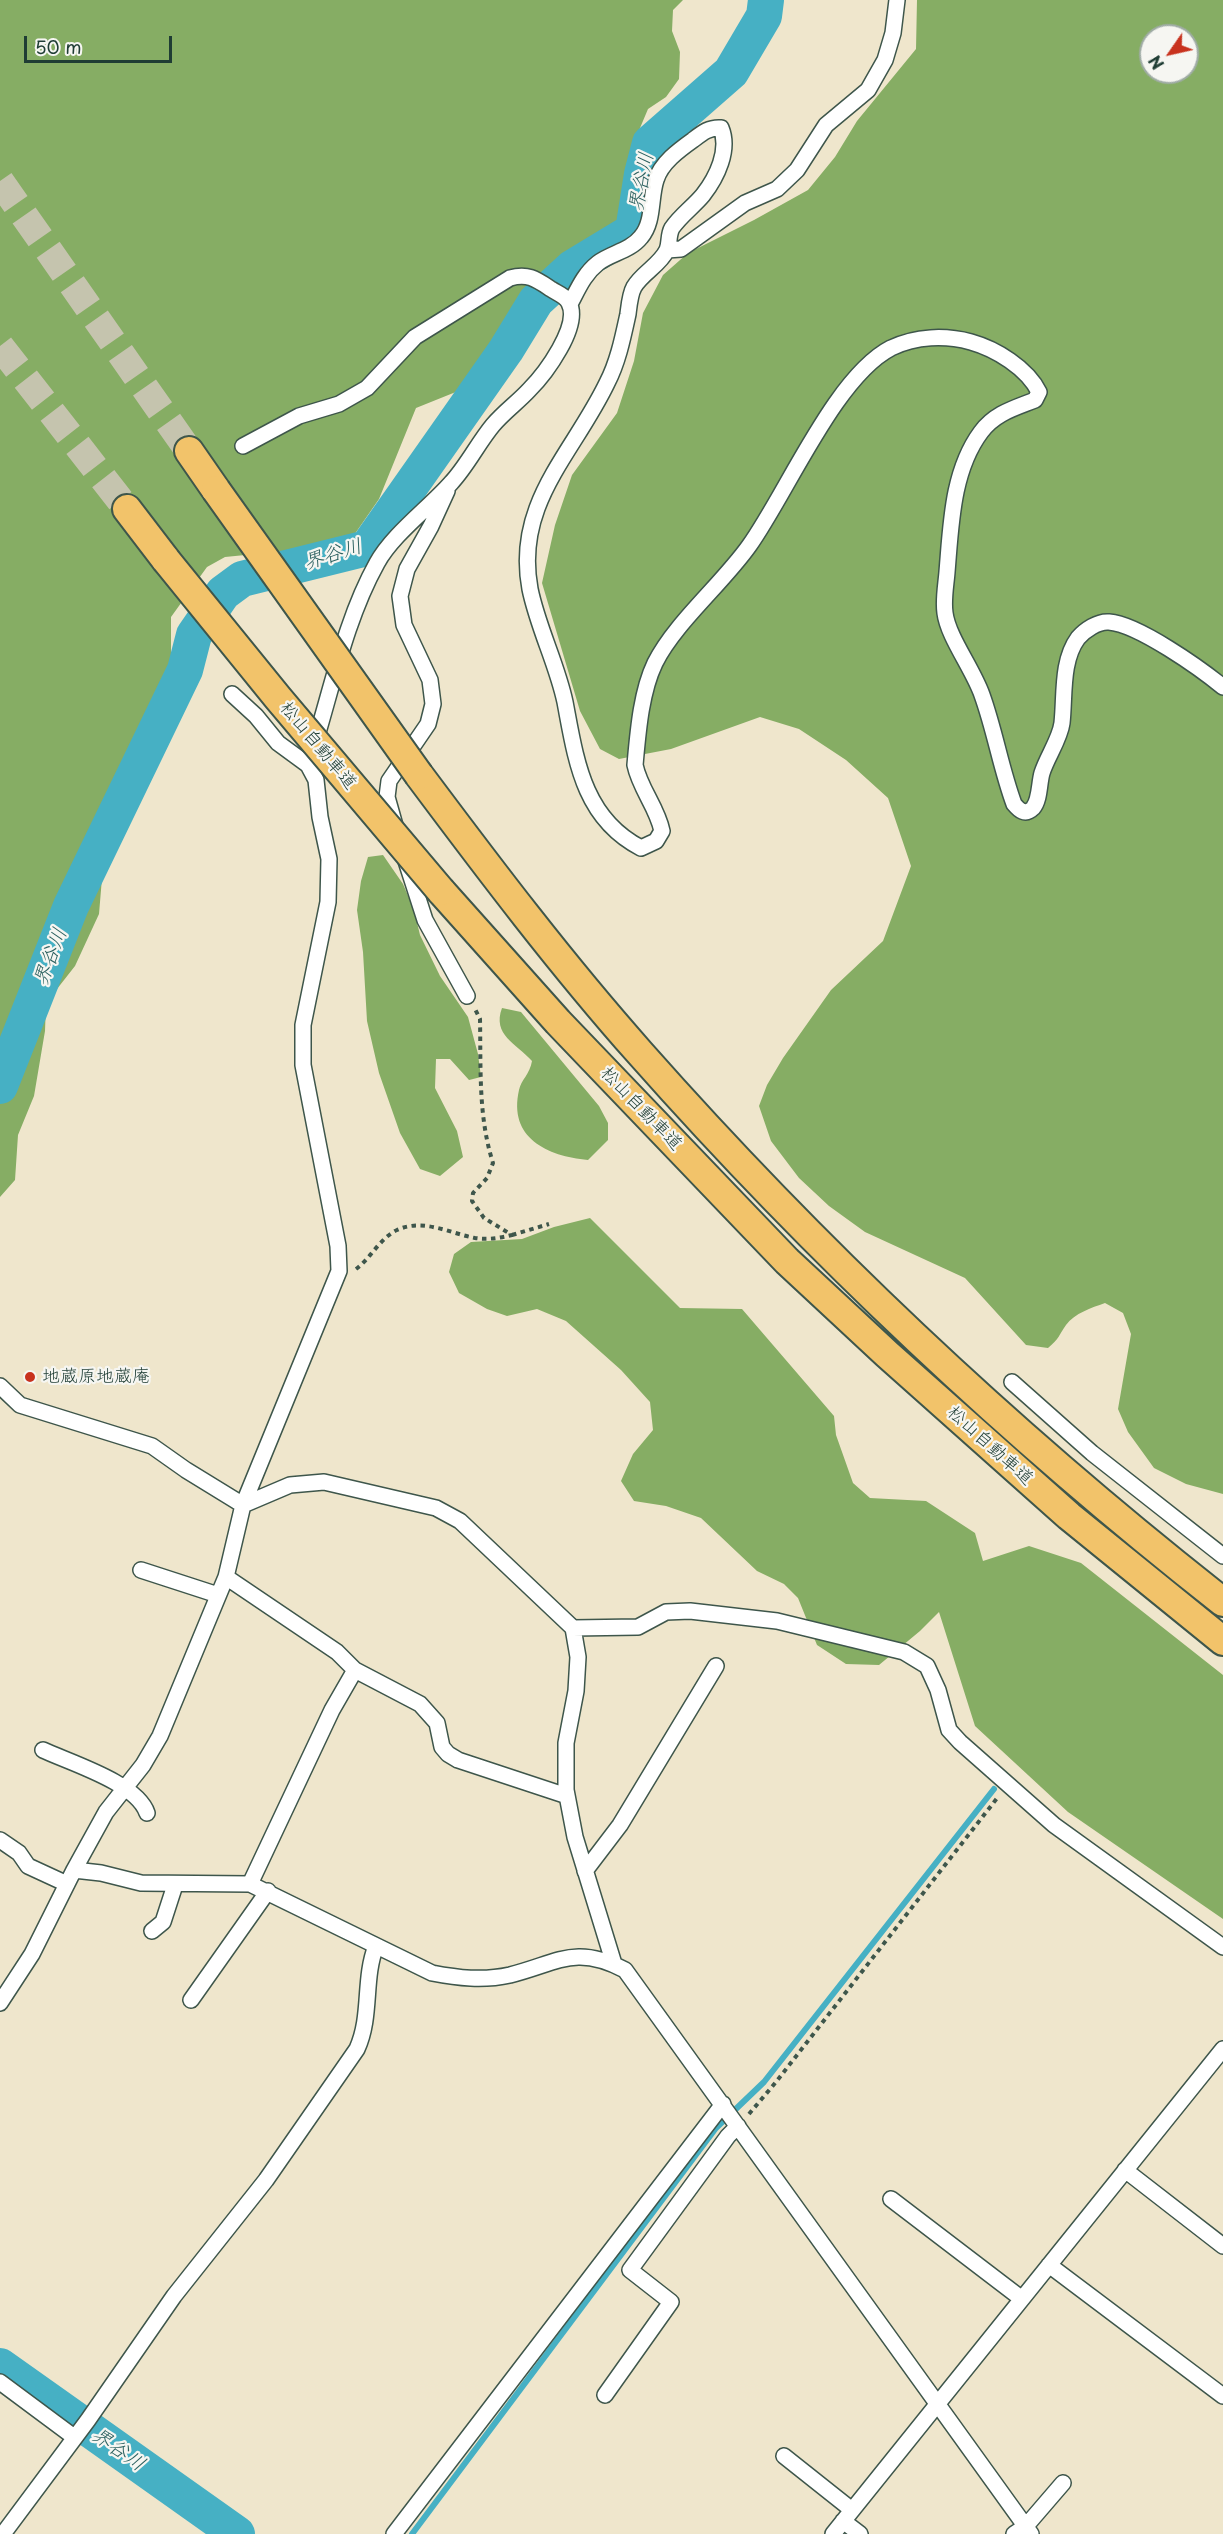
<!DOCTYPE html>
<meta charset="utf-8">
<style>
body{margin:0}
#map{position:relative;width:1223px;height:2534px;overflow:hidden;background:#efe6cc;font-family:"Playpen Sans",sans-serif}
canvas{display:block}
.north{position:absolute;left:1139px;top:24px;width:60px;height:60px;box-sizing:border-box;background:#f6f6f2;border:2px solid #a0aca6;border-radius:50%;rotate:236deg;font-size:16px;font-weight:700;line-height:24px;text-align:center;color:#1f3d34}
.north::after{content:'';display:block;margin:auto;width:21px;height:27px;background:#c8321e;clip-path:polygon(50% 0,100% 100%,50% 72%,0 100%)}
.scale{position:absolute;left:24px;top:36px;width:148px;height:27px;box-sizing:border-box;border:3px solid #1f3d34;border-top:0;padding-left:8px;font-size:18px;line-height:21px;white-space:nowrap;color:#1f3d34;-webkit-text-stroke:4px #f6f6f2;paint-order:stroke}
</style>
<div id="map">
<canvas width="1223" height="2534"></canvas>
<div class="north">N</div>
<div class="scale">50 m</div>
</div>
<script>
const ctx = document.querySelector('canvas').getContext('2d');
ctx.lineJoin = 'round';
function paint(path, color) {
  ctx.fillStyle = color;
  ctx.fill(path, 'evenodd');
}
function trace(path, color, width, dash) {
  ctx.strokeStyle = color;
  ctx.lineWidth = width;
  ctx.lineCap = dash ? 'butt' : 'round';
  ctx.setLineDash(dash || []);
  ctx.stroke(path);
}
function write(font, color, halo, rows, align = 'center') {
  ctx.font = font + ' "Playpen Sans","Klee One",sans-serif';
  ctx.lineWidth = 4.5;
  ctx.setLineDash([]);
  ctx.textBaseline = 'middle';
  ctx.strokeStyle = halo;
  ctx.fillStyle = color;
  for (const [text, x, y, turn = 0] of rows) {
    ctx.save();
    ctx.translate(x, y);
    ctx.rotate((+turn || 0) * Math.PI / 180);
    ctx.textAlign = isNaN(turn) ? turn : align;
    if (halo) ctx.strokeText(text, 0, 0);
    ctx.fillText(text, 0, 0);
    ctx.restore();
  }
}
paint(new Path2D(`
 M0,0h683l-10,10 -1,21 8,21 -1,27 -13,18 -18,12 -16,38 -3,41 -6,32 -86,107 -34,46 -87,35 -37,91 -27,39 -56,12 -71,7 -18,10 -36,50v53l-77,164 8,44 -3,36 -24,52 -29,37 -1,28 -11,65 -16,39 -3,45 -15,17z
 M917,0h306v1494l-37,-10 -32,-16 -26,-36 -10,-23 13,-75 -8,-21 -18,-10c-14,5 -30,10 -39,22 -7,10 -7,14 -18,23l-22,-3 -61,-67 -100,-46 -36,-26 -30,-28 -28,-37 -12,-35 8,-21 16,-27 48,-68 52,-49 28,-75 -23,-68 -42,-38 -47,-31 -39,-12 -89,32 -52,10 -19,-10 -20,-38 -38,-128 13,-58 17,-50 45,-62 17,-52 9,-48 20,-38 25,-22 66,-33 54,-30 27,-33 22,-36 59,-72zM1151,36h36v36h-36z
 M383,855l20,29 11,26 6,25 20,41 28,41 10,37 3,23 -12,3 -19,-21h-14l-1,29 22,43 6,26 -23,19 -20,-7 -20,-36 -21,-60 -12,-52 -4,-69 -6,-42 4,-29 7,-24z
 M502,1008l19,4 78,94 9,17v17l-20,20c-41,-4 -80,-22 -69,-70 2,-10 11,-16 13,-29 -16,-18 -40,-26 -30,-53z
 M590,1218l90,90 62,1 92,107 2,19 17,48 17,15 56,3 49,32 8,28 46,-15 52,17 142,112v244l-155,-107 -93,-86 -36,-114 -19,19 -41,34 -33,-1 -29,-19 -19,-47 -14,-14 -27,-13 -56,-53 -35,-12 -32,-5 -13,-20 12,-27 20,-24 -3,-28 -29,-32 -55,-49 -29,-12 -30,7 -20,-7 -28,-16 -10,-21 5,-18 17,-12 51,-3 32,-12z`), '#86ad64');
trace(new Path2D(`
 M412,2534l304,-406 48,-46 230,-293`), '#46b0c4', 6);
trace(new Path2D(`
 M0,1086l71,-180 114,-236 9,-35 29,-42 19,-14 125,-31 139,-198 30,-49 36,-33 61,-37 9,-57 8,-31 81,-71 33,-56 2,-16
 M0,2366l237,168`), '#46b0c4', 36);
trace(new Path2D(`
 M0,181l189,270
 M0,346l127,163`), '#c5c4ae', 28, [28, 14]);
const street = new Path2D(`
 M667,250l14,-1 64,-46 32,-14 20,-19 29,-45 42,-35 17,-30 8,-27 4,-33
 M570,304c8,-15 14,-30 28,-41 13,-10 32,-12 43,-26 13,-15 9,-39 15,-57 5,-17 23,-30 37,-40 9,-7 16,-13 28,-12 9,22 -4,49 -18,67 -10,12 -22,20 -31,33 -4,7 -2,15 -5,22 -7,15 -25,23 -33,37 -4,7 -5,19 -6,27 -5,23 -10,48 -21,69 -34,71 -93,120 -77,206 8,39 27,75 35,113 11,58 18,116 76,146l15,-7 6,-10c-5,-24 -22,-42 -27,-66 3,-33 6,-73 20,-102 20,-40 67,-79 94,-117 38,-53 86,-169 142,-198 25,-12 54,-13 80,-6 25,7 56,26 68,50l-4,8c-20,8 -40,13 -54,32 -29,39 -30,93 -34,140 -1,13 -4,28 -2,41 3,24 28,56 37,82 13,36 19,74 32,109 5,6 11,12 19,4 7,-8 6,-25 9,-35 5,-16 18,-34 20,-50 3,-27 -1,-62 16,-85 7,-8 20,-17 31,-16 29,2 92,47 114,65
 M232,694l24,22 22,27 30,22
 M396,829l-9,-32 2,-16 39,-57 5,-20 -3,-24 -26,-55 -4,-29 7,-27 24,-43 16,-35
 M405,858l20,62 42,76
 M1012,1382l80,71 131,103
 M0,1386l20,19 132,41 34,24 57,35 47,-20 34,-3 112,26 24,13 113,107 5,29 -2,34 -10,52v47l9,47 39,127
 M141,1570l77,25
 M226,1577l111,75 18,18 65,34 17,19 5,24 6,7 10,6 109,36
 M573,1628l65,-1 28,-15 24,-1 87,10 127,31 23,14 11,24 11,40 11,12 94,83 169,122
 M43,1750c28,13 94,33 104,63
 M0,1840l19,13 9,13 39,18
 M74,1870l27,3 40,10 109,1 182,89c26,5 51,8 78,2 48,-12 65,-31 115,-5l406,564
 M585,1871l35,-46 96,-159
 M250,1884l82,-174 23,-40
 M152,1931l11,-9 12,-37
 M191,2000l77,-109
 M0,2003l32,-49 42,-84 32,-58 37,-47 17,-29 66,-159 17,-72 96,-234 -1,-25 -35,-181v-40l25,-123 1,-43 -9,-42 -4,-37 -8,-15c22,-66 35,-141 69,-202 16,-29 52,-55 74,-80 16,-17 27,-40 42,-58 11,-13 25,-23 36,-35 16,-16 52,-64 40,-87 -3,-7 -12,-10 -18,-14 -15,-10 -23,-16 -41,-11l-95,59 -48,51 -28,16 -40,12 -56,30
 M1125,2170l98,76
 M891,2199l131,100
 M1049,2265l174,131
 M0,2382l74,55
 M605,2395l66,-93 -41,-32 98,-134 10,-10
 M784,2456l68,54
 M843,2521l17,13
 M3,2534l85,-114 86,-124 92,-116 91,-131c15,-33 6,-70 19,-103
 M394,2534l329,-430
 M833,2534l390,-485
 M1014,2534l12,-8 37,-43`);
const highway = new Path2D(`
 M189,451l27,39
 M127,509l39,51
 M419,775c71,95 142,189 221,278 177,200 373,384 583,549
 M441,891l117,131 229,239 100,93 182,162 154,125`);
trace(street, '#3e564b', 18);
trace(highway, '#3e564b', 32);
trace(new Path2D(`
 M512,1235l37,-11
 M356,1269c15,-11 24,-31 41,-39 26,-12 52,3 78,8 13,2 25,0 37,-3l-28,-17 -12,-17 1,-8 14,-15 6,-15c-15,-47 -12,-95 -13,-144l-5,-10
 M749,2114l27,-32 222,-285`), '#3e564b', 4, [4.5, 4.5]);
trace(street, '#fff', 15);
trace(highway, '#f2c36a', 28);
const highwayBridge = new Path2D(`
 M216,490l203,285
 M166,560l112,138 163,193`);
trace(highwayBridge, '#3e564b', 32, []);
trace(highwayBridge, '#f2c36a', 28);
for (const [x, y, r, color] of [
 [30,1377,6,"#c8321e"]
]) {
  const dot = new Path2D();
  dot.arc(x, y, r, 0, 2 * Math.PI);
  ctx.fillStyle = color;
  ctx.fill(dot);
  trace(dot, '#f6f6f2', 2);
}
write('18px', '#1f3d34', '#f6f6f2', [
 ["松山自動車道",318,746,50],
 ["松山自動車道",641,1109,46],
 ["松山自動車道",990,1446,42]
]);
write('18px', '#1f3d34', '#f6f6f2', [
 ["地蔵原地蔵庵",42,1377]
], 'left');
write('italic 20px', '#2b605f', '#f6f6f2', [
 ["界谷川",642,182,-79],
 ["界谷川",333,555,-17],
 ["界谷川",51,957,-69],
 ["界谷川",118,2450,35]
]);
</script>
